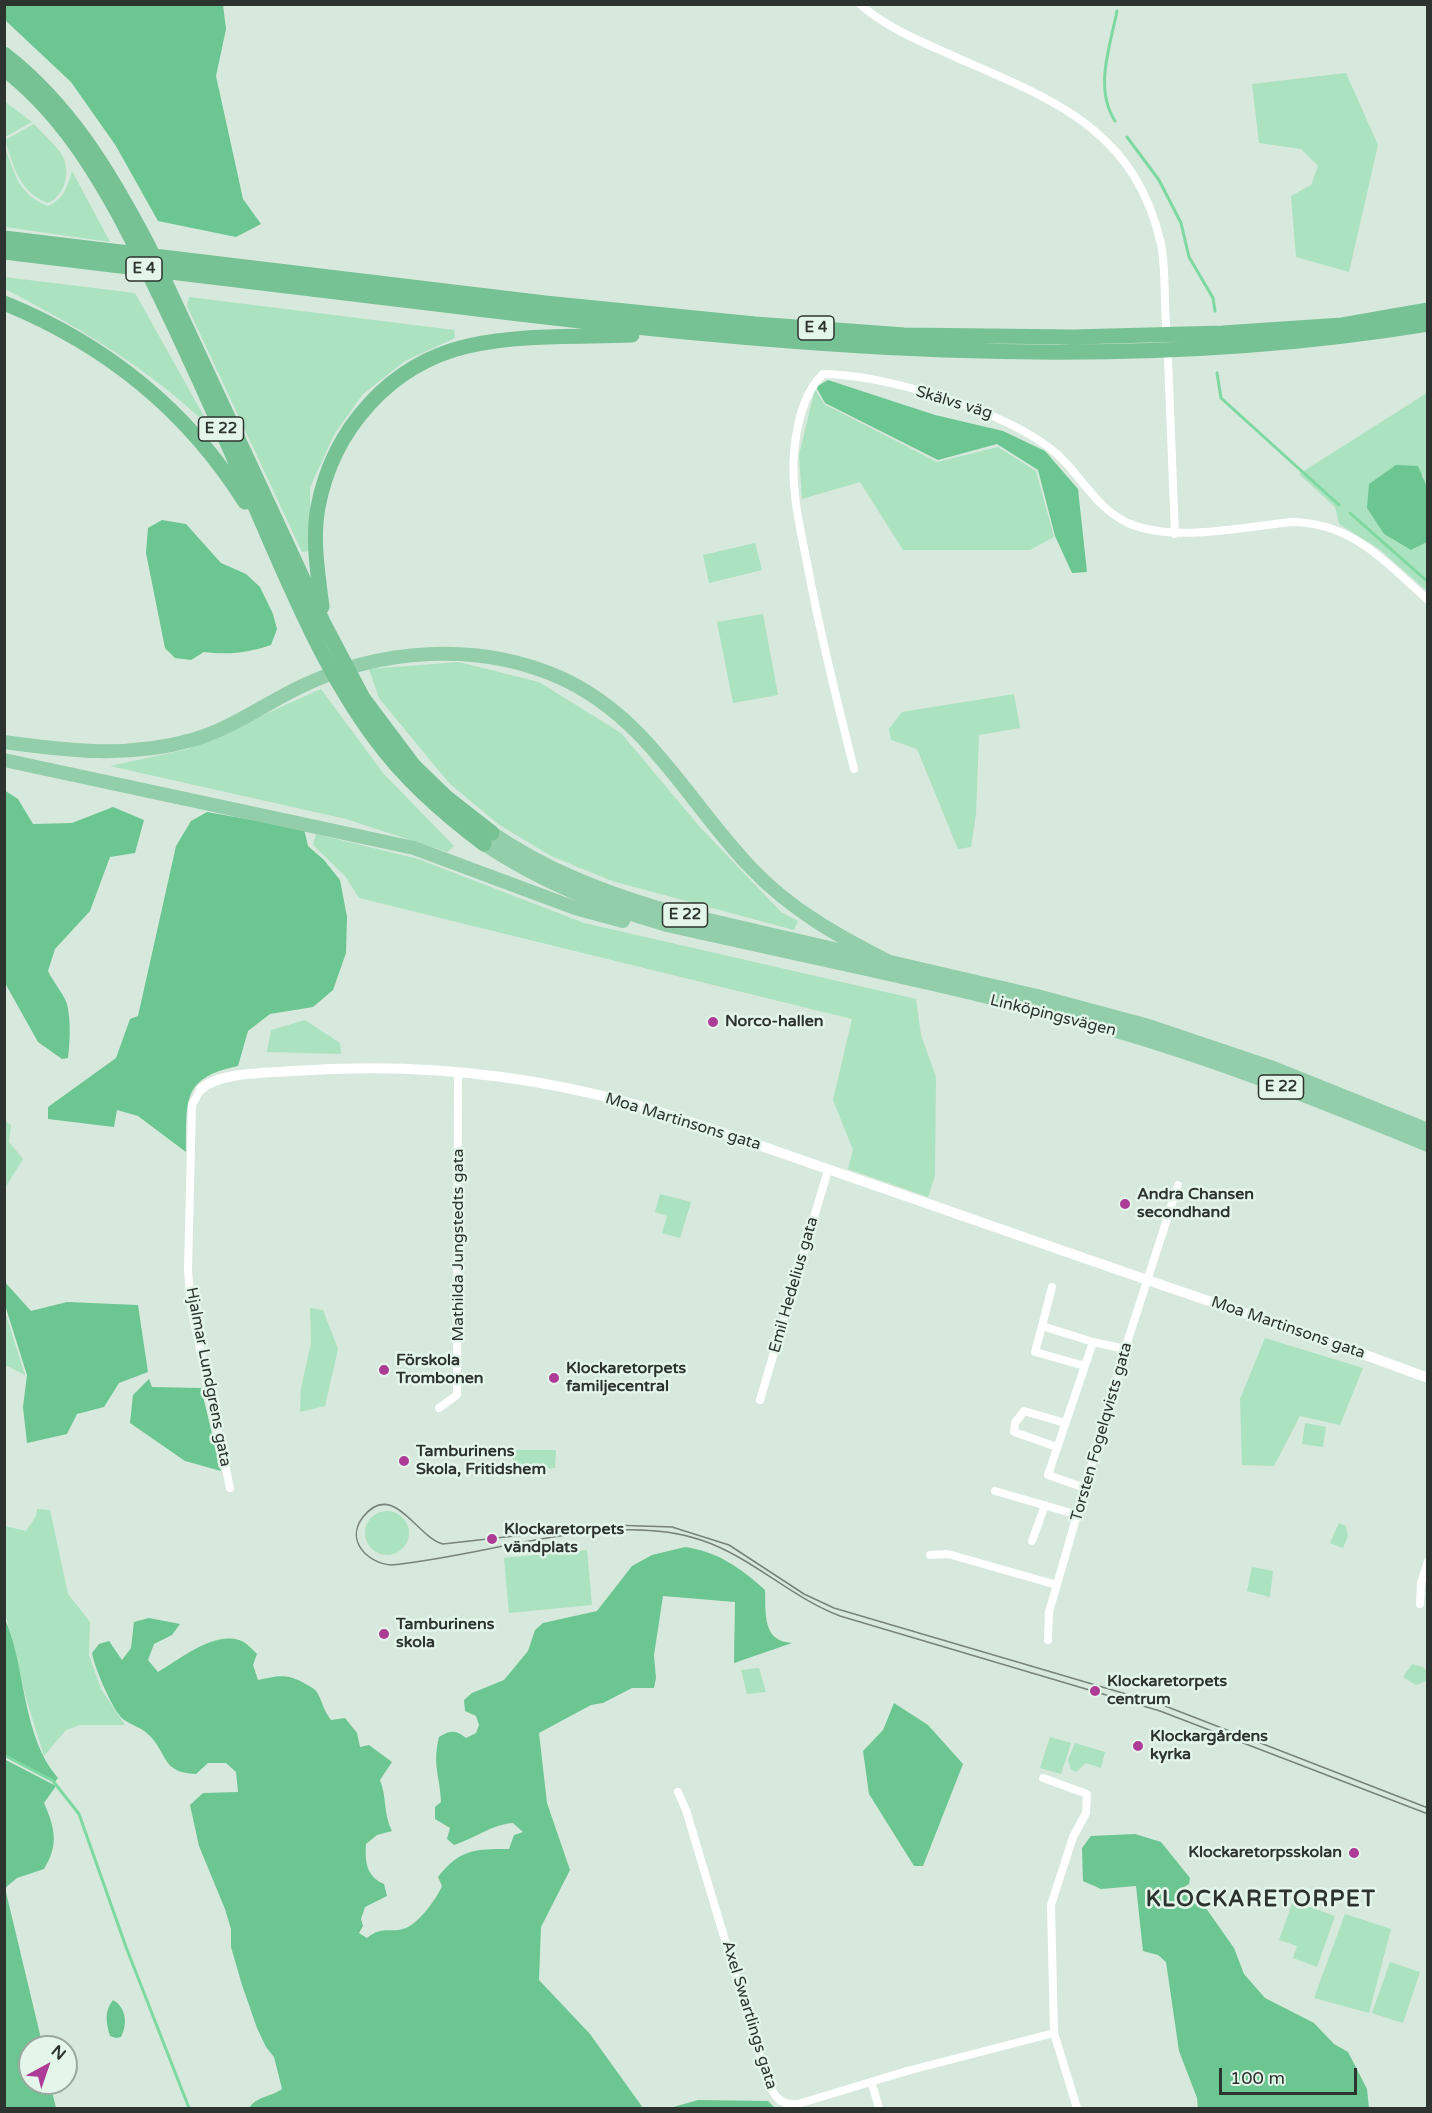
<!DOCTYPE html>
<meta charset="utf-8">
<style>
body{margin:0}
#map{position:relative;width:1432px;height:2113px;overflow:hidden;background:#d7e8dc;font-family:"Varela Round",sans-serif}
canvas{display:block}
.frame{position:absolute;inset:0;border:6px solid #2d342f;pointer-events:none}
.north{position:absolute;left:18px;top:2035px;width:60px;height:60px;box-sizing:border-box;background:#e4f5e9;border:2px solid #9ba89f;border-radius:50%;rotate:40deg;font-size:16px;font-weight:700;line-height:24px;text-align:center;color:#2d342f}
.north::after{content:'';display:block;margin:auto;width:21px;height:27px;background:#ad3c97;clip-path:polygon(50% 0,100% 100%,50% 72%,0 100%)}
.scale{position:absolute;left:1219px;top:2068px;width:138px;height:27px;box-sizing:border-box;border:3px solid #2d342f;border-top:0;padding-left:8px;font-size:18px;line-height:21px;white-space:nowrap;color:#2d342f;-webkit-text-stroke:4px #e4f5e9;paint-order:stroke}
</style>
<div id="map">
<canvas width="1432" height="2113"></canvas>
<div class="frame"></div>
<div class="north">N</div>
<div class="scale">100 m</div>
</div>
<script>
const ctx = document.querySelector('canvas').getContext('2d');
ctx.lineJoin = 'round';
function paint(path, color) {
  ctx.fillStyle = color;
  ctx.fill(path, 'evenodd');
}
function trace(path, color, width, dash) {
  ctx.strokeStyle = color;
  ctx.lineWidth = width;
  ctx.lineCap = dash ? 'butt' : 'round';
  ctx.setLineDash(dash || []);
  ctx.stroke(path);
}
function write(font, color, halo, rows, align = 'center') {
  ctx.font = font + ' "Varela Round",sans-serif';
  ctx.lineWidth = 5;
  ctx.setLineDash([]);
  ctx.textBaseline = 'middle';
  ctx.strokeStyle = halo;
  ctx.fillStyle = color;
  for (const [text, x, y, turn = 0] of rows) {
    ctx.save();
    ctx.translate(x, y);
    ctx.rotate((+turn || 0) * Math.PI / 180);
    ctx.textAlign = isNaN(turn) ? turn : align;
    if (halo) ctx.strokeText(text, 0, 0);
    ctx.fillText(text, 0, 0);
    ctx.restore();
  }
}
paint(new Path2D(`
 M1346,73l32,72 -29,127 -53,-15 -5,-61 20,-11 7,-19 -17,-17 -42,-6 -7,-59z
 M4,101l28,21 -27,15h-1z
 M34,124c9,10 23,22 29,33 8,16 1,39 -15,46 -29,-11 -34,-36 -43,-63z
 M4,145c11,28 14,50 44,61 15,-6 20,-20 24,-35l38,71 -105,-15z
 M4,277l131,16 75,134c-61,-58 -131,-100 -205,-138z
 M189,297l265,33 1,8 -50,23 -42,33 -28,39 -25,54v64l-8,1 -115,-246z
 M815,389l9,15 113,58 61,-15 38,24 18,66 -24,13h-127l-43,-68 -58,17 -3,-44z
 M1427,393v94l-2,-1 -2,-12 -39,60 27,16 16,-8v49l-49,-43 -39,-24 -4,-17 -36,-33z
 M755,543l7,27 -53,13 -6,-28z
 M763,614l15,81 -45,8 -16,-81z
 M459,662l80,20 82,51 78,93 82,86 17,9 -4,9 -182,-49 -61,-25 -53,-32 -49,-41 -70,-85 -10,-29z
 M321,689l62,84 71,73 -7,6 -101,-33 -236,-53 78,-17z
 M1014,694l6,34 -41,7 -3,79 -5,33 -13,2 -41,-100 -26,-9 -2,-11 13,-17z
 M316,834l102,25 166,64 332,76 5,36 15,42 -1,99 -7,21 -80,-28 5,-19 -20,-50 19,-81 -493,-121 -14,-22 -32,-31z
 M305,1020l35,23 1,11 -74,-2 4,-22z
 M5,1121l6,4 -2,17 14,17 -18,29z
 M660,1194l31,8 -11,36 -18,-5 5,-17 -12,-4z
 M310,1308l13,2 15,39 -13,57 -25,6 1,-24 10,-45z
 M5,1312l20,63 -20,-10z
 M1265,1338l98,30 -23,57 -40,-9 -26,50 -32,-1 -2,-66z
 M1305,1423l21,4 -3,20 -21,-3z
 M513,1450h43l-1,18 -32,2 -10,-9z
 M37,1509l13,1 18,84 22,28 -1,33 12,34 24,36h-45l-14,5 -22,26 -18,-58 -21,-86v-86l21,5 10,-15z
 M365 1533a22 22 0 1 1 44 0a22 22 0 1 1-44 0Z
 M1339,1523l7,3 2,10 -5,12 -13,-5z
 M587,1550l5,55 -83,8 -5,-55z
 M1252,1567l21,4 -3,26 -23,-6z
 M1412,1664l11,3 4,4 -1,10 -10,4 -13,-8z
 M759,1668l7,24 -19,2 -6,-24z
 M1050,1737l21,6 -10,31 -21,-6z
 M1075,1743l30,9 -4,16 -15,-5 -10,9 -5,-3 -3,-9z
 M1293,1901l42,15 -18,51 -24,-9 4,-12 -18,-6z
 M1345,1914l46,15 -22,84 -55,-15z
 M1390,1962l30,10 -17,51 -31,-10z`), '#abe2bf');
paint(new Path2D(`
 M4,5h219l3,24 -10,47 27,123 18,25 -25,13 -78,-16 -42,-75 -45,-64 -66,-62z
 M828,380l107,35 68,16 42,20 33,38 9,83 -15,1 -17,-37 -17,-66 -41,-26 -59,16 -113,-57 -9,-16z
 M1396,465l22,1 9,21v55l-16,8 -27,-16 -17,-26 2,-24z
 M162,520l24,4 35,39 25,11 14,13 13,27 4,15 -6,16c-24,8 -42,10 -67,7l-13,8 -16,-2 -10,-10 -19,-95 2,-25z
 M4,790l14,9 15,25 39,-1 41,-16 31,13 -9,33 -25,4 -20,54 -35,38 -7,22c4,9 17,25 19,33 4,16 3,38 1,54l-6,1 -24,-17 -33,-59z
 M207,812l97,17 4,17 16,14 16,20 7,37 -1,36 -13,37 -20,17 -43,7 -22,17 -10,35c-58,12 -51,36 -52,86l-48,-36 -21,-6 -3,17 -66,-8v-12l68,-49 14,-39 8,-3 38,-170 15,-25z
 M4,1281l27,30 36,-9 71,3 10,67 -29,11 -15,24 -27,7 -10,20 -40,9 -4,-36 4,-32 -22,-70z
 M149,1379l3,8 49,1 20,83 -36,-10 -55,-38 3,-28z
 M685,1547c32,4 57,22 80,43 1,24 -3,51 27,53l-58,20 1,-61 -72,-6 -9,59 2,23 -2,10h-22l-29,15 -12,2 -52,28 8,70 23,67 -29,57 -2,53 51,54 53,74h-394c8,-12 22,-11 33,-19l-8,-32 -8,-10 -9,-19 -15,-43 -11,-38v-18l-6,-20 -26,-63 -9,-41 13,-12 35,-1 -2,-20 -10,-9h-18l-12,11c-34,-1 -28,-19 -46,-38 -10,-10 -18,-10 -27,-17 -11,-9 -29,-53 -31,-66l7,-9 10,-3 13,19 9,-12 3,-26 15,-4 31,6 -8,11 -18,9 -6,16 10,12c21,-12 54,-40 81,-32 7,2 13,9 18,14l-4,11 5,15c19,-4 28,-7 46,3 5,3 12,6 14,11 5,10 6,17 13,26l14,-2 12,15 3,14 9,-2 23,17 -12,18c7,17 3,34 12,51l-15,4 -11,9c-1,18 0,32 18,40l3,12 -22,11 -4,12 2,7 -4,7 8,5c16,-13 23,-4 39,-10 13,-5 31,-30 36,-42l-4,-9c22,-28 37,-28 71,-28l5,-14 9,-3 -10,-9c-20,1 -40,16 -59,22l-7,-6 3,-11 -15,-9v-12l6,-5c-1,-27 -9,-36 -2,-65 12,-7 16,-7 27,1l10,-5 3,-8 -3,-9 -11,-5 -1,-11 8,-7 32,-13 24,-29 7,-21 8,-7 54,-12 35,-45 20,-11z
 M4,1617c22,47 17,119 54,161l-3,4 -50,-26z
 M894,1703l34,22 35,39 -40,102h-9l-45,-72 -6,-43 20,-21z
 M4,1759l52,27 -12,17c11,25 15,42 0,66l-27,9 -12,10 38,159h-13v36h20l6,25h-51z
 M1135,1834l26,8 29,36 -1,6 -5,3 13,18 6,-1 31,44 10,26 21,24 49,25 20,21 14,8 19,37 2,19h-171l-1,-10 -18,-47 -13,-89 -8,-7 -15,-4 -7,-65 -35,3 -18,-8 -1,-33 9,-12z
 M113,2000c13,7 15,24 8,37l-5,1 -6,-2c-4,-13 -6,-25 3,-36z
 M698,2100l70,1 7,7h-105z`), '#6cc691');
trace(new Path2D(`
 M1115,121c-21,-33 -5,-74 2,-110
 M1127,137l32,43 22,43 8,34 24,41 2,13
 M1217,373l4,25 118,107
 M1350,513l78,69
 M4,1755l49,26 26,33 47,133 63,161`), '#7ed8a1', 3);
trace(new Path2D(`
 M860,4c29,26 65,39 100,55 96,42 175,71 201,185 5,26 3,56 5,82
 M1168,359l7,175
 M854,769c-17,-68 -34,-136 -47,-206 -7,-35 -16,-72 -13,-109 2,-26 9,-61 29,-80 62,0 187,38 234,80 25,23 39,54 71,69 47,20 114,4 163,-1 61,0 94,40 137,78
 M201,1089l-9,16 -4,165 3,37 39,181
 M1042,1326l10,-39
 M1085,1366l-50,-14 7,-26 51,16
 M760,1400l68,-230
 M439,1408l18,-13 1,-323
 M1057,1447l-43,-15 1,-9 9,-12 41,12
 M1085,1488l-37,-13 45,-133 32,7
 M995,1491l83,24
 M1032,1541l13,-36
 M930,1555l18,-1 109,31
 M1420,1604l1,-21 7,-22
 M1048,1640l1,-28 76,-263 53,-164
 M1043,1778l44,16 -1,19 -13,24 -22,68 3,128 23,75
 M678,1792l8,18 80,267c7,17 12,29 32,27l109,-33 147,-38
 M872,2084l7,24`), '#fff', 8);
trace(new Path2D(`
 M201,1089c19,-17 66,-16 92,-18 113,-8 230,2 340,33 81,24 161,54 241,81 153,53 305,107 459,158l95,35`), '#fff', 10);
trace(new Path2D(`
 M4,742c65,9 124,16 188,-2 39,-11 71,-35 106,-52 81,-40 180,-47 263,-10 88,40 127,125 191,191 40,42 88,68 139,94
 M4,760l410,88 161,60 48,13
 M492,833c53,36 108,58 169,76l376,87 108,29 128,43 155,62
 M484,844c57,38 117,62 183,81 154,35 311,65 463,110 101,30 200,70 298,110`), '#92ceaa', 14);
trace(new Path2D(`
 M4,54c66,51 106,119 144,191l175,377 40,76 51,68 32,31 46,36
 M4,69c51,39 86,93 116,148 41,78 78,159 113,239 42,93 82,203 143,284 30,41 68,74 108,104
 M4,238l541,65 210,21 149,11 170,2 149,-4 119,-8 86,-15
 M4,252c153,18 305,37 457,55 320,39 646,70 967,17
 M4,303c101,41 183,107 241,199
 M322,607c-4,-32 -10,-68 -4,-100 15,-78 72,-143 150,-161 54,-12 110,-9 164,-11`), '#77c294', 15);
trace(new Path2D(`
 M1428,1808l-268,-104 -326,-96 -30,-14 -75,-49 -57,-18 -60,-2 -169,19c-26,-6 -50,-65 -80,-27 -18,23 4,46 28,48 94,-8 219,-56 310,-25 51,17 89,57 139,76l320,95 268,103`), '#77837b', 1.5);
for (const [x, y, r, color] of [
 [713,1022,6,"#ad3c97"],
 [1125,1204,6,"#ad3c97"],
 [384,1370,6,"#ad3c97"],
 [554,1378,6,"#ad3c97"],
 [404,1461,6,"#ad3c97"],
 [492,1539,6,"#ad3c97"],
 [384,1634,6,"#ad3c97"],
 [1095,1691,6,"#ad3c97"],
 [1138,1746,6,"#ad3c97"],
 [1354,1853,6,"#ad3c97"]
]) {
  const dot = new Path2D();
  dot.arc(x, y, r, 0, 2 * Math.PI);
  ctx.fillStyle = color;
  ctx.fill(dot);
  trace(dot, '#e4f5e9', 2);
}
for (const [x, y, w] of [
 [144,269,36],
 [816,328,36],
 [221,429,45],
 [685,915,45],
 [1281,1087,45]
]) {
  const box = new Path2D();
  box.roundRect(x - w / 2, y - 12, w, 24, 4.5);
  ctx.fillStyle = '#e4f5e9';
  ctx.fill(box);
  trace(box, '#2d342f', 1.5);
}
write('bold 15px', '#2d342f', null, [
 ["E 4",144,269],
 ["E 4",816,328],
 ["E 22",221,429],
 ["E 22",685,915],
 ["E 22",1281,1087]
]);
write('16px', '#2d342f', '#e4f5e9', [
 ["Skälvs väg",954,403,17],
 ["Linköpingsvägen",1053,1016,14],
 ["Moa Martinsons gata",683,1122,17],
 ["Mathilda Jungstedts gata",459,1245,-90],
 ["Emil Hedelius gata",794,1285,-74],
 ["Moa Martinsons gata",1288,1328,19],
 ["Hjalmar Lundgrens gata",208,1377,79],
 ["Torsten Fogelqvists gata",1102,1432,-74],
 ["Axel Swartlings gata",749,2015,73]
]);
write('bold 16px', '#2d342f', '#e4f5e9', [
 ["Norco-hallen",725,1022],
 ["Andra Chansen",1137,1195],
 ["secondhand",1137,1213],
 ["Förskola",396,1361],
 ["Trombonen",396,1379],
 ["Klockaretorpets",566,1369],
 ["familjecentral",566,1387],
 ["Tamburinens",416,1452],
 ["Skola, Fritidshem",416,1470],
 ["Klockaretorpets",504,1530],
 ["vändplats",504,1548],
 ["Tamburinens",396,1625],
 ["skola",396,1643],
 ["Klockaretorpets",1107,1682],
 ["centrum",1107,1700],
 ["Klockargårdens",1150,1737],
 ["kyrka",1150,1755],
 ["Klockaretorpsskolan",1342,1853,"right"]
], 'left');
ctx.letterSpacing = '1.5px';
write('bold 22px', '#2d342f', '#e4f5e9', [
 ["KLOCKARETORPET",1261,1900]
]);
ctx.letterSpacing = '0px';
</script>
